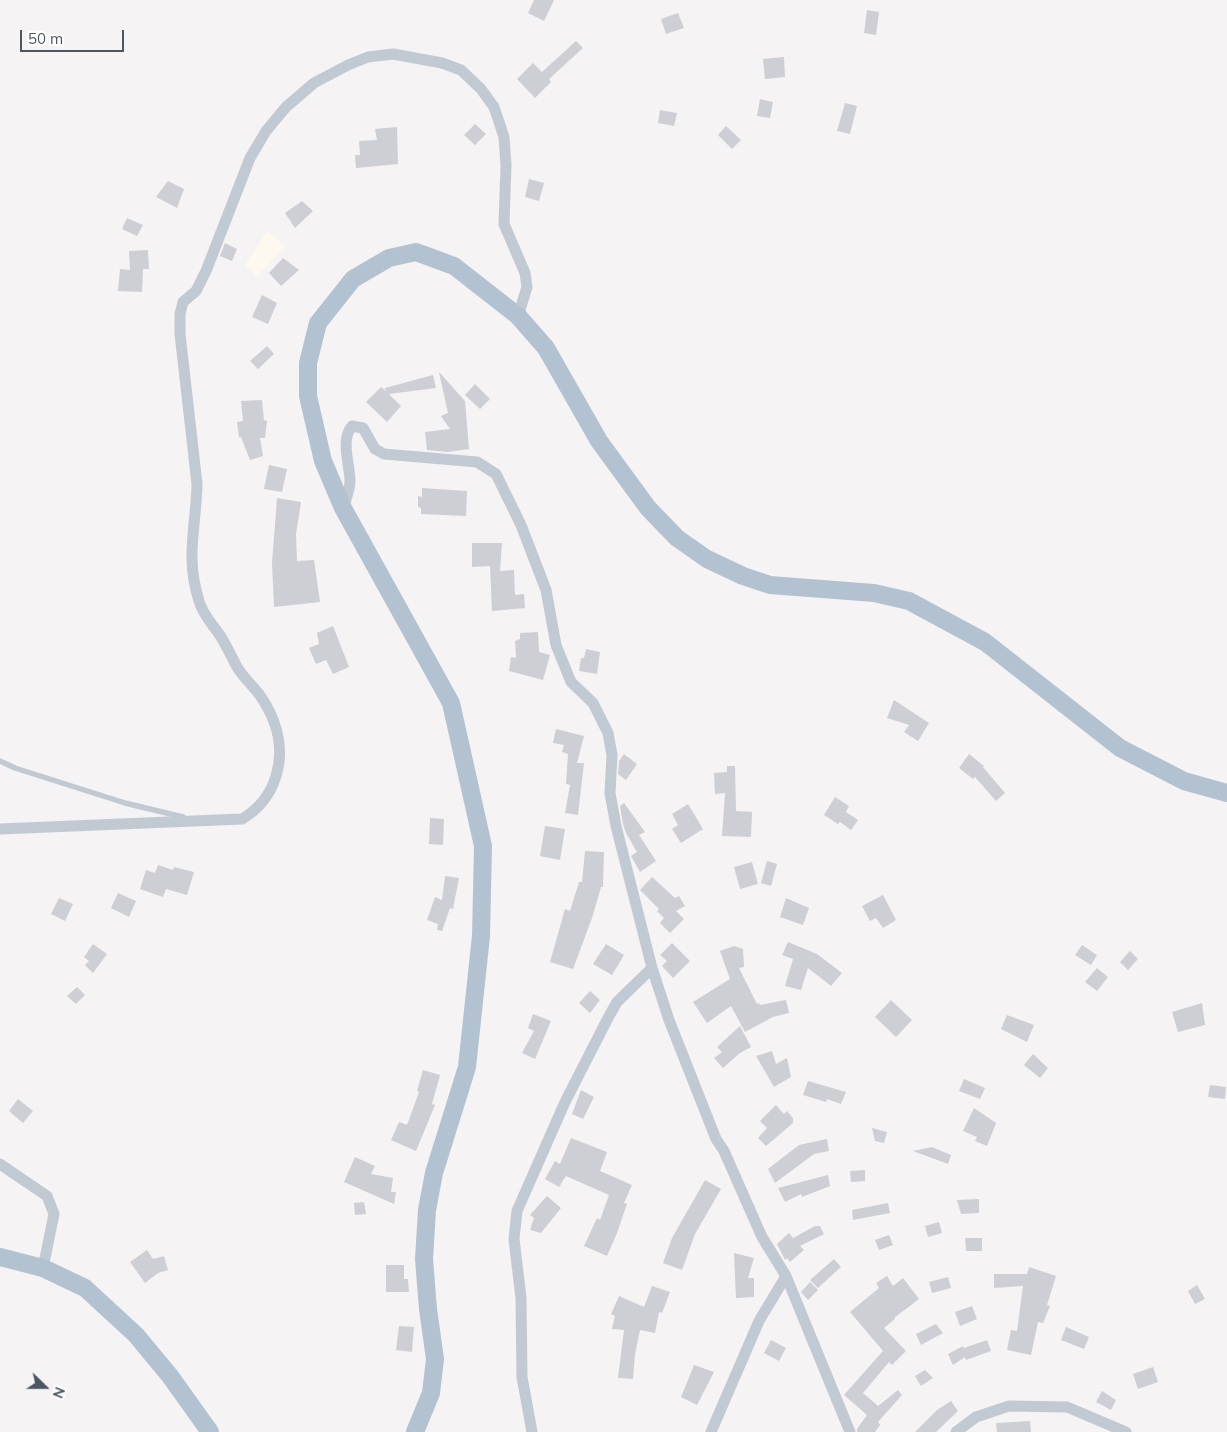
<!DOCTYPE html>
<style>
body{margin:0}
#map{position:relative;width:1227px;height:1432px;overflow:hidden;background:#f5f3f3;font-family:Mulish,sans-serif}
canvas{display:block}
.north{position:absolute;left:20px;top:1362px;width:50px;height:50px;-webkit-text-stroke:4px #fff;paint-order:stroke;rotate:112deg;font-size:14px;font-weight:700;line-height:20px;text-align:center;color:#4a5661}
.north::after{content:'';display:block;margin:auto;width:18px;height:22px;background:#4a5661;clip-path:polygon(50% 0,100% 100%,50% 72%,0 100%)}
.scale{position:absolute;left:20px;top:30px;width:104px;height:22px;box-sizing:border-box;border:2px solid #4a5661;border-top:0;padding-left:6px;font-size:15px;line-height:18px;white-space:nowrap;color:#4a5661;-webkit-text-stroke:4px #fff;paint-order:stroke}
</style>
<div id="map">
<canvas width="1227" height="1432"></canvas>
<div class="north">N</div>
<div class="scale">50 m</div>
</div>
<script>
const ctx = document.querySelector('canvas').getContext('2d');
ctx.lineJoin = 'round';
function paint(path, color) {
  ctx.fillStyle = color;
  ctx.fill(path, 'evenodd');
}
function trace(path, color, width, dash) {
  ctx.strokeStyle = color;
  ctx.lineWidth = width;
  ctx.lineCap = dash ? 'butt' : 'round';
  ctx.setLineDash(dash || []);
  ctx.stroke(path);
}
paint(new Path2D(`
 M267,231l18,16 -28,29 -12,-11z`), '#fdf9ef');
paint(new Path2D(`
 M534,0h20l-10,21 -16,-8z
 M867,10l12,2 -3,23 -12,-2z
 M678,13l6,15 -18,6 -5,-15z
 M576,41l7,7 -34,31 2,3 -16,16 -18,-19 16,-16 9,9z
 M784,57l1,20 -20,2 -2,-20z
 M760,99l13,3 -3,16 -13,-2z
 M845,103l12,3 -7,28 -13,-3z
 M660,110l17,3 -3,13 -16,-3z
 M475,124l11,10 -11,11 -11,-10z
 M726,126l15,14 -9,9 -14,-14z
 M397,127l1,37 -42,4 -1,-13h5l-1,-14 18,-1 -2,-11z
 M529,179l15,4 -5,18 -14,-4z
 M168,181l16,8 -7,19 -21,-11z
 M302,201l11,10 -18,17 -10,-15z
 M127,218l16,7 -6,11 -15,-7z
 M225,243l12,6 -5,12 -12,-5z
 M148,250l1,19h-6l-1,23 -24,-1 2,-22 10,1 -1,-19z
 M283,258l16,12 -18,16 -12,-13z
 M262,295l15,8 -9,21 -16,-7z
 M267,346l7,8 -16,15 -8,-8z
 M439,372l26,29 4,48 -21,3 -21,-2 -2,-18 25,-3 -9,-13 7,-3z
 M433,375l3,13 -47,6 12,12 -14,16 -21,-20 15,-15 5,4 -1,-3z
 M475,384l15,15 -10,10 -15,-14z
 M262,400l2,20 3,1 -2,17h-5l3,18 -13,4 -9,-23h-2l-2,-15 6,-1 -2,-20z
 M269,465l18,4 -5,23 -18,-3z
 M422,488l45,3 -1,25 -45,-2v-6l-3,-1v-11l4,1z
 M277,498l24,4 -5,32 1,27 17,-1 6,42 -46,5 -2,-44z
 M472,543h30l-2,28 14,-1 1,25 9,-1 1,14 -33,3 -2,-45 -18,1z
 M333,626l16,41 -16,7 -7,-14 -10,4 -7,-16 10,-4 -2,-11z
 M538,632l1,20 11,3 -7,25 -34,-9 2,-14 5,1 -1,-17 5,-2v-6z
 M586,649l14,3 -3,22 -18,-3 2,-13h3z
 M894,700l35,23 -11,18 -14,-9 5,-7 -22,-7z
 M556,729l28,7 -7,27h7l-6,52 -13,-2 5,-28 -4,-1 2,-30 -6,-2 2,-7 -11,-2z
 M624,754l13,10 -11,16 -8,-6 1,-13z
 M969,754l15,12 -1,1 22,26 -9,8 -21,-24 -2,2 -14,-11z
 M727,766h8l1,45 16,1 -1,25 -29,-1 3,-43 -10,1 -1,-21 13,-1z
 M835,797l14,9 -3,6 12,8 -7,10 -11,-8 -2,2 -14,-9z
 M624,803l21,29 -6,3 17,26 -16,11 -9,-16 6,-4 -11,-19 -3,-9 -3,-18z
 M688,804l15,25 -22,14 -9,-14 6,-4 -6,-11z
 M430,818l14,1 -1,26 -14,-1z
 M545,826l20,3 -5,31 -20,-4z
 M585,851l19,1 -1,35h-2l-9,31 -19,51 -23,-7 15,-53 5,2 9,-29h3z
 M767,861l10,3 -6,22 -10,-3z
 M752,862l6,22 -18,5 -6,-22z
 M158,865l15,5 1,-3 20,5 -7,23 -21,-6 -3,8 -23,-8 6,-19 9,3z
 M445,876l14,2 -6,31 -3,-1 -8,23 -5,-1 1,-6 -11,-4 8,-23 7,3z
 M652,877l23,21 4,-2 6,10 -9,5 8,8 -14,14 -10,-10 4,-5 -7,-7 2,-2 -19,-19z
 M118,893l18,8 -7,16 -18,-9z
 M883,895l13,25 -13,8 -7,-10 -6,3 -8,-15z
 M59,898l14,6 -8,17 -14,-7z
 M786,898l23,10 -6,17 -23,-8z
 M788,942l29,12 25,19 -11,13 -23,-18 -7,22 -16,-4 8,-27 -11,-4z
 M672,943l18,18 -17,17 -11,-12 5,-5 -7,-6z
 M93,944l14,10 -14,19 -8,-8 4,-4 -5,-4z
 M606,944l18,11 -12,20 -19,-11z
 M1082,945l15,10 -6,10 -16,-10z
 M734,946l9,3 1,18 -5,1 18,36 2,-1 1,2 26,-5 3,13 -16,4 -28,15 -14,-26 -24,17 -14,-21 37,-23 -10,-28z
 M1130,951l8,8 -10,11 -8,-8z
 M1097,968l11,9 -11,14 -12,-9z
 M77,987l8,8 -9,9 -9,-8z
 M590,991l10,9 -10,13 -11,-10z
 M891,1000l21,20 -16,17 -21,-20z
 M1202,1003l3,22 -27,7 -6,-20z
 M533,1014l18,7 -16,38 -13,-6 12,-22 -6,-3z
 M1007,1015l27,10 -7,17 -26,-13z
 M740,1026l11,21 -11,6 -17,15 -9,-10 8,-6 -5,-5z
 M772,1051l4,13 11,-6 4,19 -17,10 -18,-31z
 M1033,1054l15,14 -8,10 -16,-13z
 M423,1070l17,5 -8,29 3,1 -19,46 -25,-11 8,-18 8,3 12,-33 -2,-1z
 M964,1079l21,9 -5,11 -21,-8z
 M808,1081l38,11 -5,12 -14,-5 -1,3 -23,-7z
 M1210,1085l16,2 -1,12 -17,-2z
 M581,1090l13,7 -11,22 -11,-5z
 M18,1099l15,12 -10,12 -14,-12z
 M776,1105l8,9 3,-3 6,7v5l-27,23 -8,-8 9,-10 -7,-7z
 M974,1108l22,15 -9,23 -12,-5 2,-4 -14,-6z
 M872,1128l15,4 -3,11 -9,-2z
 M571,1138l36,14 -7,19 32,14 -8,18 3,1 -10,29 -10,23 -23,-10 13,-28 3,2 9,-25 -43,-19 -7,11 -14,-8 10,-18 5,3z
 M827,1139l2,12 -15,3 -39,29 -7,-14 31,-24z
 M932,1147l19,8 -3,9 -35,-13z
 M355,1157l20,9 -4,8 22,4 -2,14h5l-2,12 -50,-22z
 M865,1170v11l-14,1 -1,-11z
 M828,1175l2,11 -28,11 -1,-3 -16,8 -7,-14z
 M705,1180l16,9 -26,45 -13,36 -19,-7 9,-25z
 M547,1196l14,12 -20,25 -11,-3 4,-12 -4,-3z
 M979,1199v14l-18,1 -4,-14z
 M364,1202l2,12 -11,1 -1,-12z
 M888,1203l2,10 -37,7 -1,-10z
 M939,1222l3,11 -14,4 -3,-11z
 M815,1226h5l4,8 -24,12 4,4 -14,12 -3,-4 -2,2 -8,-16 12,-11 4,5z
 M889,1235l4,10 -14,5 -4,-10z
 M965,1238h17v13h-16z
 M147,1250l6,9 11,-3 4,14 -10,3 -13,10 -15,-21z
 M734,1253l20,5 -6,20h6v19l-18,1z
 M834,1259l7,8 -23,21 -8,-8z
 M386,1265h18v14h4l1,13h-23z
 M1029,1267l27,9 -9,29 3,1 -7,17 -5,-1 -7,33 -24,-5 4,-20 6,1 6,-45 -29,2v-14h33z
 M887,1276l6,10 10,-8 16,21 -25,19 1,1 -11,9 22,23 -14,14 -3,-3 -26,31 15,13 20,-16 4,5 -24,27 2,3 -5,7h-18v-3l10,-14 -23,-20 39,-44 -33,-39 29,-24 -3,-5z
 M948,1277l3,11 -19,5 -3,-11z
 M810,1282l8,8 -10,10 -7,-8z
 M1197,1285l8,14 -10,5 -7,-13z
 M652,1286l18,6 -8,21 -3,-1 -4,21 -15,-3 -5,24 -2,25 -15,-1 6,-48 -12,-1 3,-13 -4,-2 8,-18 25,11z
 M972,1306l5,13 -17,7 -5,-14z
 M936,1324l7,9 -22,12 -5,-11z
 M399,1326l15,1 -2,25 -16,-2z
 M1066,1327l23,10 -5,12 -23,-9z
 M771,1340l15,8 -7,13 -15,-8z
 M987,1340l4,11 -25,9 -1,-3 -12,8 -5,-11 15,-8 1,2z
 M694,1365l20,7 -17,33 -16,-8z
 M1153,1367l5,15 -20,7 -5,-15z
 M925,1370l8,8 -12,8 -6,-10z
 M1102,1391l14,9 -5,10 -15,-8z
 M951,1401l7,10 -22,21h-21l22,-22z
 M1030,1421l1,11h-34l-1,-9z`), '#cdcfd5');
trace(new Path2D(`
 M0,761l15,7 110,35 58,14`), '#c1cad2', 5.5);
trace(new Path2D(`
 M343,508c3,-9 7,-18 7,-27 0,-16 -10,-41 2,-55l11,2 12,21 9,5 93,8 19,12 25,51 25,65 10,55 15,37 22,21 15,30 4,22 -2,38 6,33 36,142 17,52 47,119 8,12 38,86 24,39 64,156
 M0,829l242,-10c17,-10 28,-23 34,-43 9,-29 0,-58 -17,-82 -7,-9 -16,-17 -22,-27 -6,-11 -11,-23 -18,-33 -7,-10 -17,-21 -20,-33 -14,-44 -3,-73 -2,-117l-17,-150v-20l3,-12 13,-11 10,-20 44,-113 16,-27 20,-24 28,-24 34,-18 20,-8 25,-3 49,9 19,7 20,19 13,18 10,30 2,28 -2,59 21,49 2,14 -9,29
 M0,1164l47,32 7,18 -11,54
 M532,1432l-10,-55 -1,-79 -7,-59 3,-28 48,-109 43,-84 9,-16 35,-34
 M711,1432l48,-111 27,-45
 M956,1432l20,-15 33,-11 58,1 59,25`), '#c1cad2', 11);
trace(new Path2D(`
 M0,1257l43,11 42,20 51,47 34,41 40,56
 M415,1432l16,-39 4,-34 -7,-50 -4,-50 3,-49 7,-37 33,-106 14,-131 2,-90 -32,-143 -108,-195 -20,-47 -15,-65v-33l10,-40 35,-44 36,-21 27,-6 38,14 64,50 28,32 53,93 49,67 29,30 30,21 36,17 27,9 104,8 35,8 76,41 135,106 64,33 43,12`), '#b3c2d1', 18);
</script>
